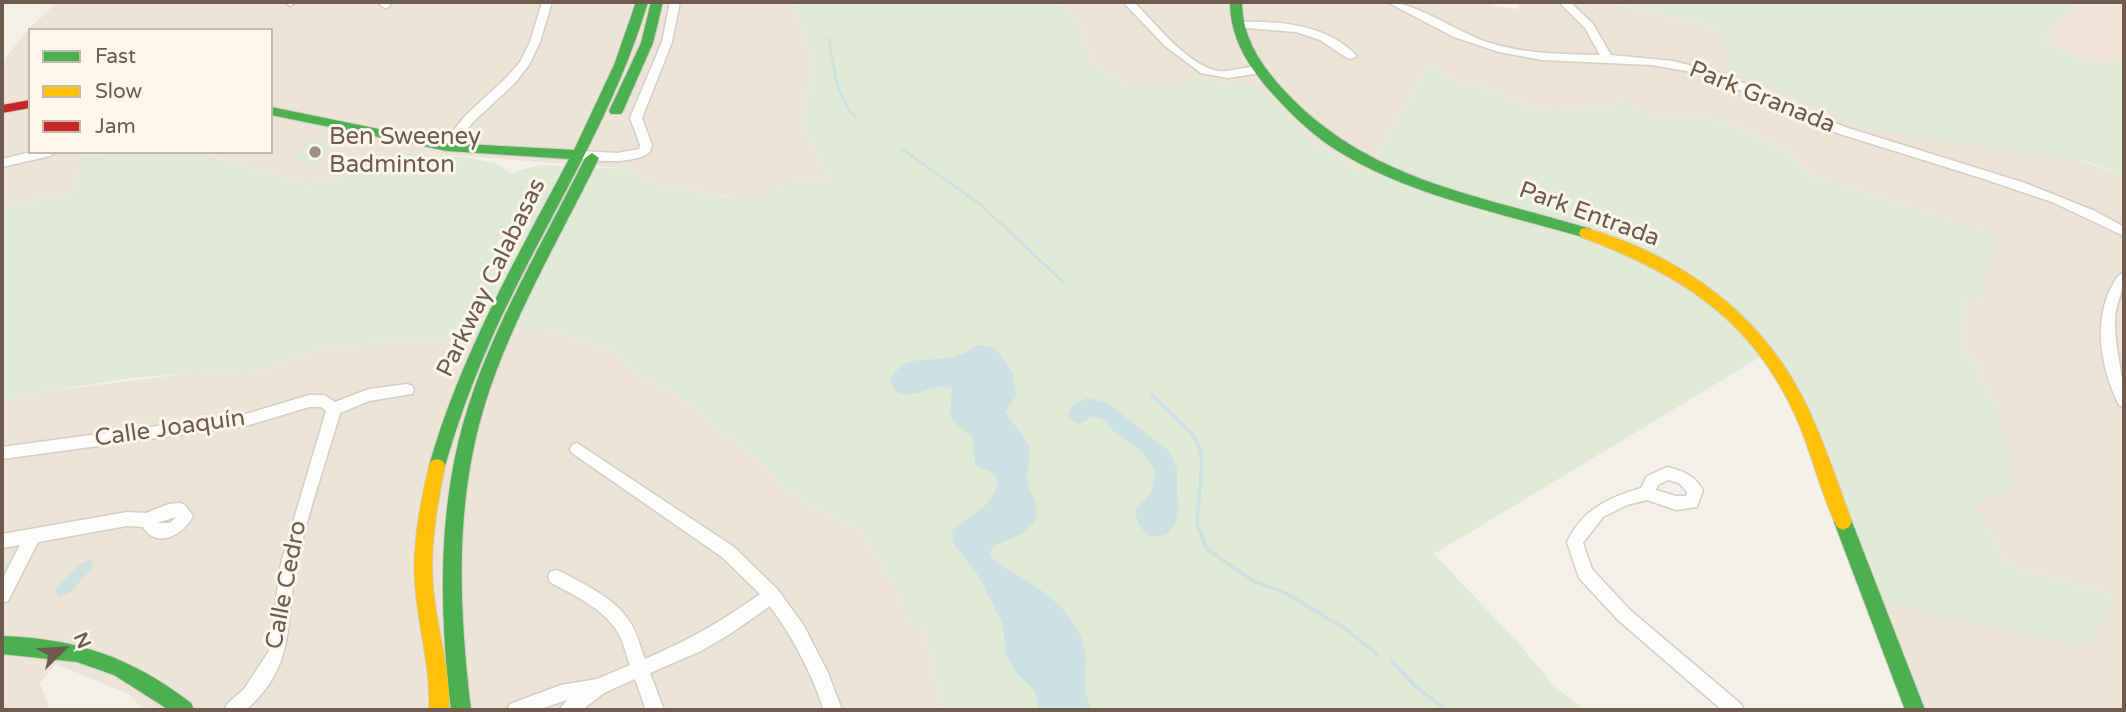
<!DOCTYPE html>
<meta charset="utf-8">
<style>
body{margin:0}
#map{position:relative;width:2126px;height:712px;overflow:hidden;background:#f4f1ea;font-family:"Varela Round",sans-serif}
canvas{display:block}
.frame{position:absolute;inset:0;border:4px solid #6f5b4d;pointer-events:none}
.legend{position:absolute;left:28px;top:28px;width:245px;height:126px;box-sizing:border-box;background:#fdf6eb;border:2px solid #c4b8ac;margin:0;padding:9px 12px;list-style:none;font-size:21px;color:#6f5b4d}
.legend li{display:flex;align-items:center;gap:14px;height:35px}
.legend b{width:35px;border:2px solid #c4b8ac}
.north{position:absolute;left:28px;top:614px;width:70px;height:70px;-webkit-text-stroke:5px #fdf6eb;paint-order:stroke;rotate:66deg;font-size:19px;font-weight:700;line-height:28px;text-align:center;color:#6f5b4d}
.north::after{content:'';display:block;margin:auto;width:24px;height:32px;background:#6f5b4d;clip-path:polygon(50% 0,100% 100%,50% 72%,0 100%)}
</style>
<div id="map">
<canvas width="2126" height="712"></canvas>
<div class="frame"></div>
<ul class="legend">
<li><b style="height:9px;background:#4caf50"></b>Fast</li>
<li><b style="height:9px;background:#ffc107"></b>Slow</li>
<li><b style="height:9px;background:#c62828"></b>Jam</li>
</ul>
<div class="north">N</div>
</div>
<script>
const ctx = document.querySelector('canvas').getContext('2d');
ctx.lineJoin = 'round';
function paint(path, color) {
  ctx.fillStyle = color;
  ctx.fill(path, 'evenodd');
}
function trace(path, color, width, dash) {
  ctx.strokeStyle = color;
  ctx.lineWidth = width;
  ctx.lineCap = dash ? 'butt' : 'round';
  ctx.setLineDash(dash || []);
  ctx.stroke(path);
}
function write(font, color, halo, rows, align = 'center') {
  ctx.font = font + ' "Varela Round",sans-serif';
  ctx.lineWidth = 6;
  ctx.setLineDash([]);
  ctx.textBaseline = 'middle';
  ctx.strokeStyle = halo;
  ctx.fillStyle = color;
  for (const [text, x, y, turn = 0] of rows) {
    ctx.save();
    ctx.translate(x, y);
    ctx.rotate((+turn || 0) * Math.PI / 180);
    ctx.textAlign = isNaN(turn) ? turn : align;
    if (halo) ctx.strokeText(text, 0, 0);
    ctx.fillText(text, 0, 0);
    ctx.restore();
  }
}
paint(new Path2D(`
 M57,2h735l21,62 -11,62 29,55 -58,4 -2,13 -30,1 -89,-16 -13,-5 -7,-9 -222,-17 -29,13 -73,20 -111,-33h74v-122h-241v122h92l-40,5 -10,35 -70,16v-146l26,-32z
 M1059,2h429l8,4 23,3v-7h88l99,23 18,9 400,142v534h-209l-42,-109 242,-6 -106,-29 -36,-61 24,-99 -21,-31 6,-4 -21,-25 6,-49 14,3 13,-67 -181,-56 -26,-26 -62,-30 -73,-5 -28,-14 -47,9 -42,-2 -62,-26 -9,5 -35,-25 -62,111 -53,-31 -64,-59 -13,1 -26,-4 -33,5h-49l-35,-19 -16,-47z
 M518,329h29l67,22 23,24 32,14 96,77 19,23 62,36 14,5 38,61 13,39 12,-3 20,83h-799l-15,-16 -73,-30 -16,19 10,27h-48v-309l39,-9 151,-19 55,1 20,-5 62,-23 138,-8z`), '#ede4d8');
paint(new Path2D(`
 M2071,2h53v59l-33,3 -49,-24 33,-35z`), '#f1e4db');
paint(new Path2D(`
 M792,2h267l19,18 16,47 35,19h49l18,-11 28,9h26l11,4 53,55 53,31 62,-111 35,25 8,-5 63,26 42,2 47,-9 28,14 73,5 62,30 26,26 182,56 -13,67 -15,-2 -6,48 21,26 -6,3 21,31 18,78 -41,22 35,60 106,29 -28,52 -214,-46 -75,-197 -36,-48 -328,198 87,92 32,39 31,25h-641l-20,-83 -12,4 -13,-40 -38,-61 -14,-5 -62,-36 -19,-23 -96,-77 -32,-14 -23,-24 -67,-22h-29l-51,9 -138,8 -62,23 -20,5 -55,-1 -59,5 -92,14 -39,9v-193l70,-16 10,-35 40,-5h75l111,33 73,-20 29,-13 62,6 25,6 13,9 31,-8 91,4 7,9 13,5 80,15h38l2,-13 59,-4 -29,-55 11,-62z
 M1607,2h464l4,3 -32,35 48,24 33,-3v115l-38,-15 -211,-30 -142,-59 -9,-38 -18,-9z
 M314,138l7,2 -2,3h18l-21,22 -19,-1 2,-3 -7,-1z`), '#e1ead6');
paint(new Path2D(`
 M979,345l17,4 16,23 5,23 -12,17c7,12 25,26 25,42 0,7 -4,20 -3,26 2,10 7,16 9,25 7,23 -26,35 -43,41l-3,9c5,8 37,26 48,33 22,15 46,41 48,69 0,11 -2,22 -1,33 1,7 5,13 6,20h-51l-6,-20 -17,-16 -12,-20 -1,-23 -4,-13 -24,-46 -23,-29 -1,-12c17,-18 41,-21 46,-51l-4,-6 -19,-9 -2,-28 -20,-15 -3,-8 2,-25c-18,-8 -36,12 -56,3l-6,-10c11,-30 40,-19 63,-25 9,-2 17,-8 26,-12z
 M1088,398l20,5 62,49 7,17 1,42 -2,11 -10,13 -15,2c-10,-6 -14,-15 -16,-26l16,-19 4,-19 -4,-9 -10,-13 -26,-18 -11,-13 -12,-4 -9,7h-7l-8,-7c1,-11 11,-15 20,-18z
 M92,559l-1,6 3,1 -25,28 -11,2 -3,-7 27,-26z`), '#cde1e3');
trace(new Path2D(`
 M829,39c5,28 6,58 27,79
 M902,149l79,56 83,78`), '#cde1e3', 2.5);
trace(new Path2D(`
 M1152,395l40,39 7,12 3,16 -5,62 10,25 48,33 29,10 63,38 30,24
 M1392,661l22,24 32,25`), '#cde1e3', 3.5);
const street = new Path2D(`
 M285,2h10v1l-5,3z
 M381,2h10l-2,5 -4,1 -5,-3z
 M542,2h10l-12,40 -11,23 -14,18 -42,39 -22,28h-8l-2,-3 2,-3 22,-28 42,-39 13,-15 10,-20z
 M670,2h10l-8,40 -30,76 10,27 -2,7c-14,12 -54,10 -72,6l-2,-3 6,-4 35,2 22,-4 1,-4 -10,-27 32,-76z
 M1123,2h11c21,21 53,63 84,69 14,2 37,-9 48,-1l-6,3 -32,5 -27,-5 -36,-27z
 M1387,2c28,0 70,30 100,40 36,12 75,12 113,13l-15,-27 -26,-26h11l23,22 18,31 62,6 47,12 125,54 180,56 70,28 29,16v9l-72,-34 -71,-24 -144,-45 -104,-46 -41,-15 -41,-7 -109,-5 -43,-8 -45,-15z
 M1238,22c42,-1 88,2 119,34l-6,3 -4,-1 -27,-18 -24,-8 -62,-5v-4z
 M31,152h25l-6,4 -48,11v-8z
 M2124,273c1,17 -9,30 -9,47 -1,30 10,58 9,87l-5,-2c-20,-40 -28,-93 0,-130z
 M407,384l5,2 2,4 -2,4 -43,7 -29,12c-14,49 -32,99 -43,150 -13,59 1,101 -51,147h-22l3,-6 17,-15 25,-38 12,-88 45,-152 -5,-4h-12l-63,19 -244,33v-12l244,-33 63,-19h15l11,7 34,-13z
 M577,443l157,104 44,43 26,36 24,47 14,37h-18c-13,-38 -30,-71 -54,-104l-40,28 -29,17 -51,22 14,37h-18l-11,-31 -31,14 -22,17h-23l8,-10 -30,10h-30l3,-6 51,-19 36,-6 33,-14c-4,-10 -6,-23 -12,-32 -13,-24 -45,-38 -68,-51l-2,-5 2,-5 6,-2 6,2c23,13 53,26 68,50 7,10 10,25 15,37 44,-19 76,-37 115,-65l-38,-37 -150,-104 -2,-4 2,-4z
 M1667,467c16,4 27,8 36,23l-6,17 -21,3 -29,-10 -20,5 -24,12 -20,26 9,26 38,41 111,94 3,6h-22l-104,-90 -39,-42 -12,-36c16,-33 41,-44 74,-54l6,-12zM1668,480l11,3 8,9 -1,4h-10l-20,-6 2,-5z
 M180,503l5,2 8,11c-10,20 -37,33 -50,11l-16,-1 -89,16 -30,59 -6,2v-23l18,-35 -18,3v-14l125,-22 19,1 23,-9zM176,517l-6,6h-13z`);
const fast = new Path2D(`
 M636,2h12c-31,105 -89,197 -137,295 -27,54 -49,110 -66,169l-2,5 -6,2 -6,-2 -2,-5c31,-110 87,-207 140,-307l-122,-8 -176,-36v-8l176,36 127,7 40,-85z
 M651,2h12l-10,41 -30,68 -2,3h-10l-2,-3 32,-68z
 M1230,2h12c0,34 17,60 39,85 85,94 195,107 310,142l2,4 -2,4 -5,1c-84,-25 -183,-43 -256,-92 -22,-15 -41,-34 -59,-54 -23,-26 -41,-54 -41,-90z
 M592,153l7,5c-40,81 -87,160 -114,246 -31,100 -26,204 -14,306h-20c-12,-102 -14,-208 18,-306 28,-86 76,-165 116,-246z
 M1843,514l6,3 3,5 73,188h-20l-71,-188 3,-5z
 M2,636c76,3 129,21 189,67l3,7h-25l-55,-35 -37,-13 -75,-8z`);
const slow = new Path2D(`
 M1586,228c95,28 175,85 219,174 19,39 32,80 47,120l-3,5 -6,3 -6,-3c-17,-35 -25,-74 -41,-110 -44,-99 -118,-144 -215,-180l-2,-4 2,-4z
 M437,459l6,2 2,5c-8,39 -15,79 -12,120 3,42 18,82 16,124h-20c2,-43 -11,-83 -14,-125 -3,-40 5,-80 14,-119l2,-5z`);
const jam = new Path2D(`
 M30,100v8l-28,5v-8z`);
trace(street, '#d3cec8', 3);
trace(fast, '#d4cec8', 2);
trace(slow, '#d4cec8', 2);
trace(jam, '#d4cec8', 2);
paint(street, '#fdfdfc');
paint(fast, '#4caf50');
paint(slow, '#ffc107');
paint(jam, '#c62828');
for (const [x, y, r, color] of [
 [315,152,7,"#9e9084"]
]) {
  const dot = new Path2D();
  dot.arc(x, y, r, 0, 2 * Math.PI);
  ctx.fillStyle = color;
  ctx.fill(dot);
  trace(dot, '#fdf6eb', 2.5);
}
write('24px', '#6f5b4d', '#fdf6eb', [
 ["Park Granada",1762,98,22],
 ["Park Entrada",1589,215,20],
 ["Parkway Calabasas",492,278,-64],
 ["Calle Joaquín",170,429,-8],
 ["Calle Cedro",287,585,-79]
]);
write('24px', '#6f5b4d', '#fdf6eb', [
 ["Ben Sweeney",329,138],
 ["Badminton",329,166]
], 'left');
</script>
